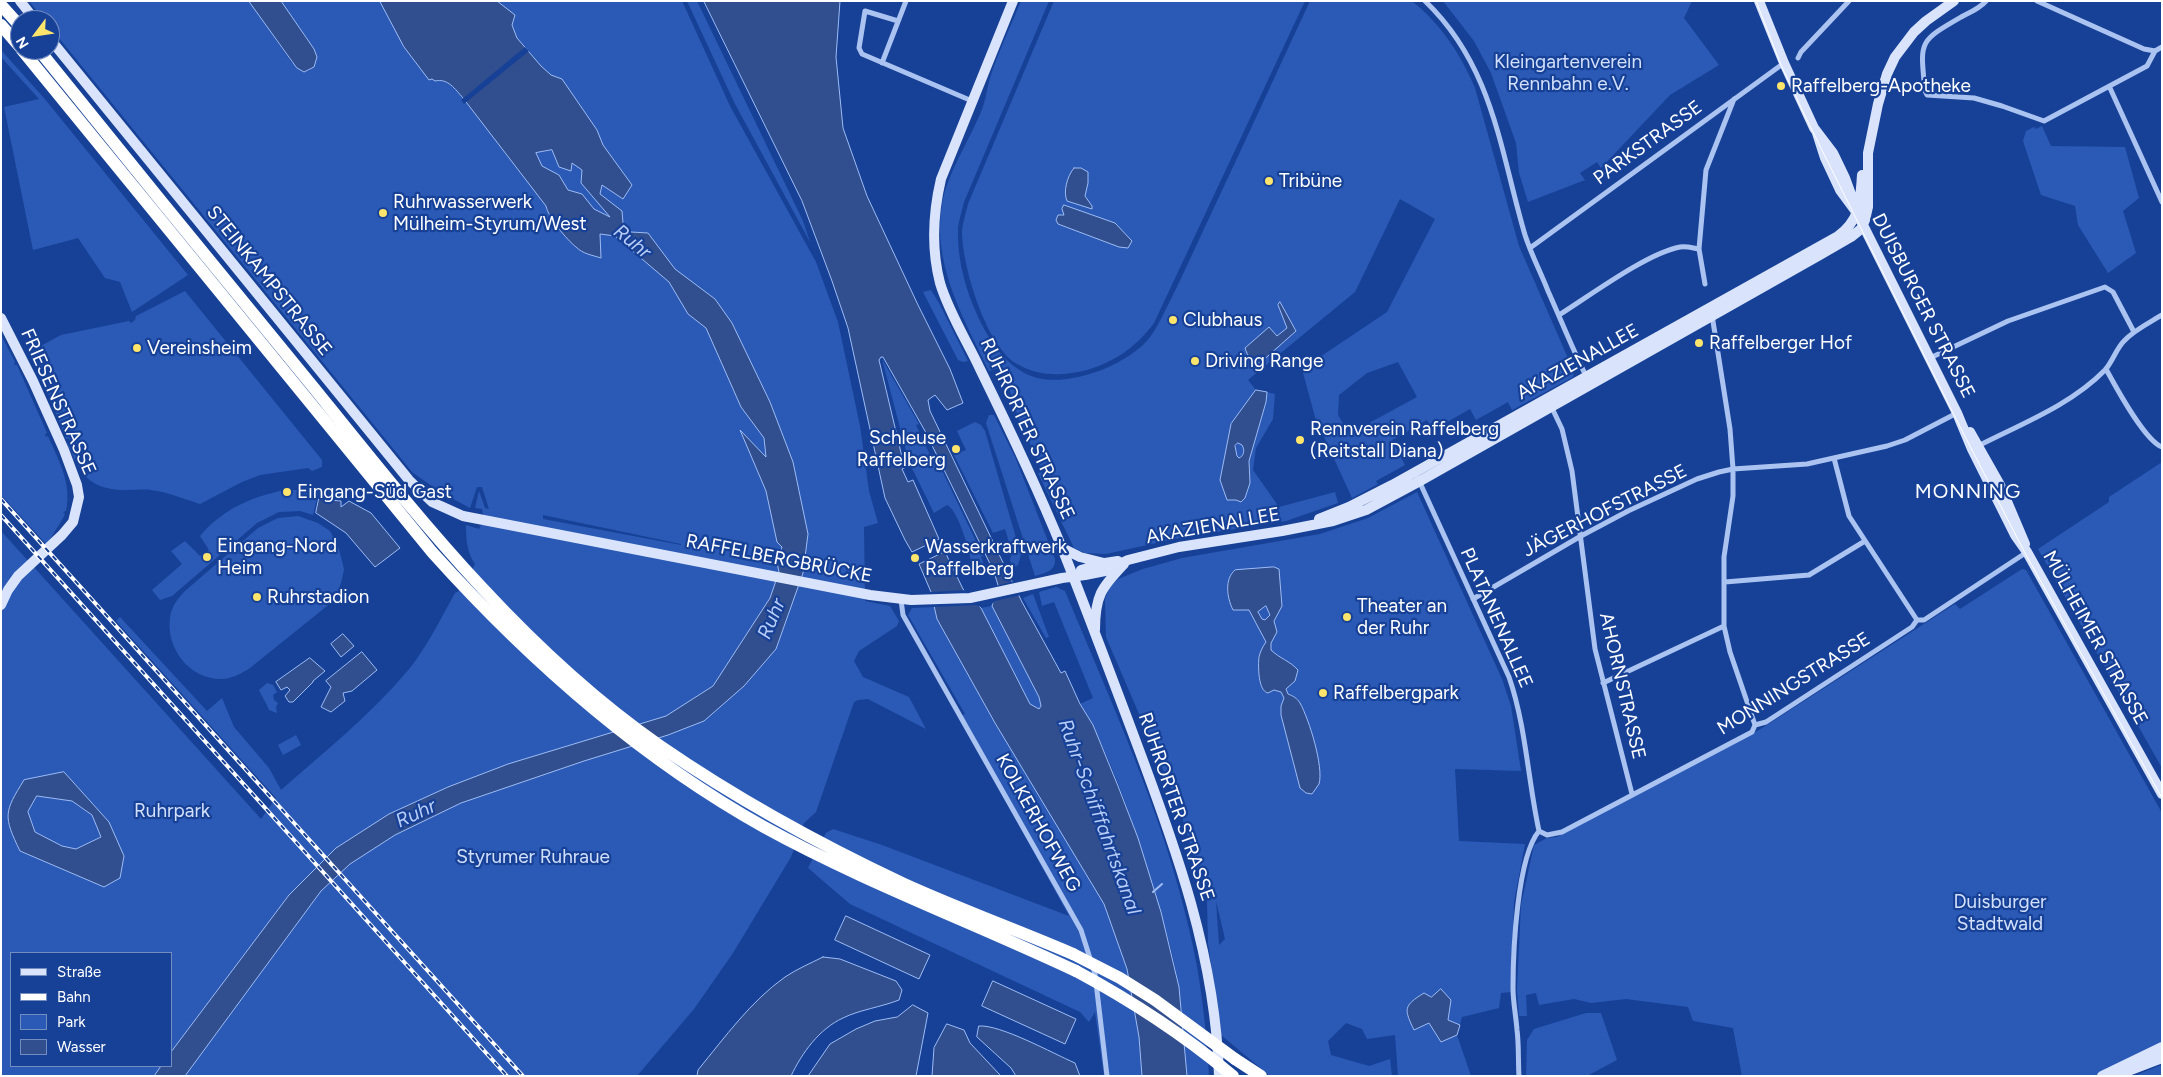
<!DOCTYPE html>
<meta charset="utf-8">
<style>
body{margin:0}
#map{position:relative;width:2163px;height:1077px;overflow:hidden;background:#174197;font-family:Figtree,sans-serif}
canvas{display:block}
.frame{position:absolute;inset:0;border:2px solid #fff;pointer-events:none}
.legend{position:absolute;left:10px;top:952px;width:162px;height:115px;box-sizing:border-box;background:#174197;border:1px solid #748dc1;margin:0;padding:6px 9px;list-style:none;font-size:15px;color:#fff}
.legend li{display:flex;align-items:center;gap:10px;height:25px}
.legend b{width:25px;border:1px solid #748dc1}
.north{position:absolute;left:10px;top:10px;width:50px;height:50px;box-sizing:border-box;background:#174197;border:1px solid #748dc1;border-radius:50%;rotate:239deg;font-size:14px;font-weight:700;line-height:20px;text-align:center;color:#fff}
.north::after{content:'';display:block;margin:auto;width:18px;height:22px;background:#ffe56b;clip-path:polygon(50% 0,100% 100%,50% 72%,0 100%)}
</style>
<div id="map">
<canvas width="2163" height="1077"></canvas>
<div class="frame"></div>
<ul class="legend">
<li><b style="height:6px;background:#d9e4fc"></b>Straße</li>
<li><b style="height:6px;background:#fff"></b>Bahn</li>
<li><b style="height:14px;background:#2b5ab6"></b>Park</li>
<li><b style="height:14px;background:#314f8f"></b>Wasser</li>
</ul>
<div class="north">N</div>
</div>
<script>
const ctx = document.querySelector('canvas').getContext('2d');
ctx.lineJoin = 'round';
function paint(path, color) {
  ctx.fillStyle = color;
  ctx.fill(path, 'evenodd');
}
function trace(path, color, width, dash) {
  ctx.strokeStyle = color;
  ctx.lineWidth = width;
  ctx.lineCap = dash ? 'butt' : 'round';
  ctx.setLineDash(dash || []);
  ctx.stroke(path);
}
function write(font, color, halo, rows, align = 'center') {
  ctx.font = font + ' Figtree,sans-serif';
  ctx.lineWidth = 4.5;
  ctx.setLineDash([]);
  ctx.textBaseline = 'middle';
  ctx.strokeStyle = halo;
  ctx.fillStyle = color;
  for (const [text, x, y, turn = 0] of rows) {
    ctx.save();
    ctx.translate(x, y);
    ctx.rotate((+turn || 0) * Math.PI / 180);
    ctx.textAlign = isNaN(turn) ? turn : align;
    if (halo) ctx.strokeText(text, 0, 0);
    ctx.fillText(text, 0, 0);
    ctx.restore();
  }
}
paint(new Path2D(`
 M29,1h220l43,62 16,8 7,-6 -1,-16 -33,-48h401l48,105 86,156 22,60 22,104 9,65 9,32 -14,4 1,74 25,5 9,15 -2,5 -38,25 -5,10 9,16 46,20 17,32 -58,-30 -10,1 -4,2 -38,110 -12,11 -13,34 -58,96 -39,56 -57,67h-469l136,-196 -15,15 -118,157v-99h-160v113h150l-7,10h-153v-466l5,-13 26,-32 229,254 15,-21 -160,-177 4,-4 87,94 15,-13 12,29 35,41 12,22c44,-39 91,-76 129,-122 18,-23 31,-50 45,-75l8,-4 12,-25c-8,-11 -9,-25 -9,-39l13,4 2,-4h5l2,-9 -5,-1 -1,-6 -7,-1 4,-17 6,17 4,1 -7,-22h-5l-7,21 -28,-15 -29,-20 -363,-446v-7h-6zM543,515l138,29v1l-138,-26zM64,772l45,50 -5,65 -84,-36 4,-71z
 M687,1h10l106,220 7,21 -75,-138z
 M1021,1h28l-85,201c-2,9 -6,20 -6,29 -1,37 14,80 34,111 10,15 22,27 39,34 34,13 91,-9 115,-34 10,-11 16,-26 23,-39 12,-24 23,-48 34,-72 36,-76 71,-153 107,-230h102c29,23 49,54 63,87l44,158 55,126 -1,5 -61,33 -4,-8 -32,18 -6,-11 -37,21 -6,-10 -35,20 13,25 -29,16 2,3 -26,14 -37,-81 -13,-48 85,-57 48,-93 -35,-20 -45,93 -107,88 8,10 -25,34 -11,56 25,18 5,-15 -1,-22 17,-59 1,-10 8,2 -2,25 -17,29 -3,22 26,37 56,-15 3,11 -52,18 -107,17 -73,16 -21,-1 -11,-5 -36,-75 5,-1 -24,-52 -9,-29 -11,-23 -10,3c-27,-56 -62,-115 -44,-180 8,-26 25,-53 36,-79 5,-12 6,-25 10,-37 8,-25 20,-49 30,-74zM1398,362l19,35 -68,37 -11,-19 1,-20 28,-22z
 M1054,1h251l-151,322c-18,24 -38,38 -67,47 -24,6 -47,7 -70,-6 -31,-18 -54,-96 -55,-130 0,-10 4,-21 6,-30z
 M1443,1h249l-8,17 35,47 -49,30 -69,73 -4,-6 -17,11 5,7 -57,22 -9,-29 -3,-30 -25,-70 -17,-32z
 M1,50l43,48 144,177 -56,37 -12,-30 -15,-4 -27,-40 -45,12 -29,-143 35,-8 -38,-42z
 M2042,126l9,20 74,1 14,51 -16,13 13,42 -28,20 -30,-48 -3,-19 -34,-11 -18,-54 3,-10 8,-4 2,2z
 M931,290l8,13 29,58 -5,1 -5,-2 -35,-68z
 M185,291l137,169v7l-10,4 -4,-3 -48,7 -18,7 -42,22c-16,-5 -32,-12 -49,-14 -8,-1 -18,0 -27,0 -37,-1 -43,-17 -57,-47l3,-2 -1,-3 -3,1 -24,-62 1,-1 -13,-24 31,-17 68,-14 2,2 4,-3 1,-4z
 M1,335l14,27 -1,3h3l30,68 -2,1 1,3 2,-1c11,25 24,48 18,75l-3,1 2,2c-6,13 -13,18 -17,32l-47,-51z
 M882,359l37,65 -3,1 15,32 3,-1 4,6 45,94 -2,1 3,8 -1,5 -10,4c0,-13 -14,-64 -26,-69l-13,8 -25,-51z
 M989,415h5l21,42 40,102c1,12 -10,14 -20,17l-49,-153z
 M975,422l6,3 4,6 36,124 -3,10 -5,3 -3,-8 2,-8 -7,-23 -12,4 -39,-78 12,-5 -9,-19z
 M1238,443l4,2c3,5 2,10 -3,13l-2,-2 -2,-10z
 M2162,462v306l-124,-219 71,-47v-5z
 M285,490h34l-6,25 -13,-4 -21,1 -22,11 -85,73 -12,4 -8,-10 30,-26 -11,-13 14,-10 15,15 9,-6 -9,-14c23,-27 51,-39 85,-46z
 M1417,492l85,187 9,27 10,65 -66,-2 4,72 66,3 -11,58 -3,90 -10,1 -2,15 -37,9 -5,18 14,41h-73l-3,-41 -28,4 -5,-10 -16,-6 -18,18 3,14 38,11 21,-7 2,17h-122l-49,-41 -13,-92 -1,-42 -28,-94 -73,-170 -1,-38 4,-11 9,-9 25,-10 39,-11 138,-24 48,-16zM1216,901l9,38 -6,6z
 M298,516l20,7 12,8 9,18 5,20 -2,10 -4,14 -11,13 -77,62c-8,5 -18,11 -29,11 -32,0 -55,-31 -51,-61 1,-11 8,-20 15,-27l73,-63 20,-10z
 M1,531l29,32 -29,38z
 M2022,569l4,1 136,243v241l-61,22h-359l-9,-48 -40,-7 -5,-14 -62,-8 -35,4 -17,-4 -35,6 -3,-12 -10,2 1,21h-8l-2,-26 4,-85 13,-60 13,-7 10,-1 202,-107 196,-126 5,5z
 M1056,587l9,4c45,109 98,223 124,338 12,49 17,97 20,147h-22c-3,-29 -4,-59 -8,-88 -6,-38 -19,-77 -30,-114 -18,-58 -38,-118 -69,-170l13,-6 -39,-96 -12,4 -3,-14z
 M1033,594l16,43 -3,1 -23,-40z
 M992,606l47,91 2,9 -2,4 -9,-6 -49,-96z
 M935,607l2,12 58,104 109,181 23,65 12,68 3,39h-38l-9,-64 -6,10 -9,-10 -230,-108 -42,-36 18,-35 7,-4 49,16 187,71 -92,-167 -19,-31 7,-4 -57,-99 4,-7z
 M267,683l6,2 4,7 -4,3 1,5 4,3 -2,4 1,6 -8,-3c-3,-8 -7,-13 -10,-20z
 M296,735l5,10 -18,10 -5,-10z
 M36,796l36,5 20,14 9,22 -25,12 -14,-3 -27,-14 -7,-20z
 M1586,1013h15l16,47 -30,16h-61l1,-36 7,-11z
 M2162,1065v11h-28l25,-10z`), '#2b5ab6');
const water = new Path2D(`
 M249,1h32l33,48 3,8 -3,10 -10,5 -7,-4z
 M380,1h117l18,14 -3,10 5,13 24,28 10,9 11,4 35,51 6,15 29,40 -9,14 -21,-14 -2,9 22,17 1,12 8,9 17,1 27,36 40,30 17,24 38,79 23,60 15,72 -5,39 -27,76 -32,37 -40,35 -36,14 -84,26 -123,42 -66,32 -45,29 -29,27 -136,185h-31l7,-10h10v-14l118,-157 47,-47 53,-34 59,-27 60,-23 158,-48 47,-30 57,-88 9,-26 -2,-9 5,-16 -5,-5 -11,-51 -26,-61 26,27 -2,-19 -23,-31 -35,-79 -18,-14 -19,-32 -54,-46 -15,-2 1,24c-9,-3 -18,-4 -25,-11 -9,-7 -28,-30 -30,-41l-83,-108c-8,-9 -15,-20 -28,-17l-3,-2 -3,1 -25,-33zM552,150l7,17 12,4 1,-8 10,7 -1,13 29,34 -16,-8 -12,-15 -14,-4 -9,-15 -17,-9 -6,-13z
 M704,1h136l-4,56 7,71 24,68 51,109 32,64 13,34 -16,7 -12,-15 -7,5 2,11 92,191 39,71 4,-2 15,33 13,21 25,61 20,52 23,74 18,75 8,89h-45l-3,-39 -12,-68 -23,-65 -109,-181 -58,-104 -6,-27 -12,-28 27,-13 1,5 16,33 18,19 49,96 9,5 2,-3 -2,-9 -47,-91 6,-21 -4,-13 -69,-141 -42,-74h-2l-2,3 23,97 4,10 -4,2 6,13 5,-2 26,59 -27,13 -7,-12 -20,-42 -37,-170 -16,-47 -30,-80z
 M1074,168h7l7,4v11l-3,13 7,10v3l-25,-8c-4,-9 0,-25 7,-33z
 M1064,205l51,18 17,18 -4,7 -9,-1 -61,-23 -2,-4 2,-5h6l-2,-6z
 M1280,302l16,29 -36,32c-8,0 -13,-8 -15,-15l24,-21 8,9 10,-8 -9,-23z
 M1256,390l11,2 -1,10 -17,59 1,22 -5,15 -4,4 -5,-2h-9l-7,-20 11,-56zM1238,443l4,2c3,5 2,11 -3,13l-2,-2 -2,-10z
 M319,499l22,2v6l8,-6 22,12 29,35 -25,19 -29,-34 -30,-20z
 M1274,567l5,2 3,37 -8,15 3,11 -6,11v7c8,8 19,11 27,20l-3,11 -9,8 2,5c5,2 9,4 12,9 9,16 24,64 19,81 -2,3 -5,7 -7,10l-6,-1 -6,-5 -19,-73v-9l3,-8 -3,-6 -7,-2 -6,3c-10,-2 -10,-27 -9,-36 1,-5 4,-11 7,-15l-17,-32h-16c-6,-12 -9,-31 2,-40zM1266,606l4,9 -5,5 -3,-1 -4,-7z
 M343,634l11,12 -13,11 -10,-13z
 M362,652l15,18 -25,21 -9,2 2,8 -14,11 -10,-5 10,-20 -5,-6z
 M310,658l15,13 -12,10v1l-20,20h-4l-4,-6 5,-6 -3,-3 -6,3 -5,-8z
 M64,772l45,50 15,34 -4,22 -16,9 -84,-36c-17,-35 -16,-39 4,-71zM37,796l35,5 20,14 9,22 -25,12 -14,-3 -27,-14 -7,-20z
 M846,916l84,39 -11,24 -84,-39z
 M823,957l17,2 56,22 6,9 -3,10c-18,7 -40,10 -56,18 -24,11 -41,35 -52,58h-94l1,-6c27,-33 53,-69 87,-93 12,-8 26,-14 38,-20z
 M993,981l83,38 -11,25 -83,-38z
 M1441,989l10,11 -3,20 12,5 -3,10 -16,7 -12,-19 -15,7c-10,-21 -11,-24 10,-37l7,4z
 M913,1005l15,8 -12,63h-108l22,-32 26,-15 19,-8 22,-4z
 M947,1024l17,6 6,13 31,33h-69l2,-28z
 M979,1026c21,-2 75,28 96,37l5,13h-64l-5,-8 -34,-31z`);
paint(water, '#314f8f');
trace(water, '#9dbcf4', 1);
paint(new Path2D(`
 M525,47l4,4 -65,53 -3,-4z
 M1015,581l6,14 -26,6 -5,5 5,-20z
 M968,590l15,18 -7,-3 -43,2 -4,-15z`), '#174197');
trace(new Path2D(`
 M1153,892l9,-8`), '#9dbcf4', 2);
trace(new Path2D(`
 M1425,1c68,65 75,149 100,234 6,19 16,38 23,56 13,29 25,59 39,87
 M1986,1c-6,7 -15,11 -23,15 -45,26 -43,24 -38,75l2,4 47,3 28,8 42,15 103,-55 8,-15
 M2037,1l107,48 11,2 7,-4
 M898,21l-33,-10 -6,37 3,6 110,47
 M1798,58l3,-6 48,-51
 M882,63l24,-62
 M2110,88l52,114
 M1530,248l254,-185
 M1705,284l-6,-35 7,-79 28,-71
 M1559,315c29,-18 88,-62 121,-68 6,-1 13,1 19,2
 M1712,315l18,114 3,40v27l-9,61v69l6,26 25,73
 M1930,358l78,-37 97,-34 8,5 21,40
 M2106,369c10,18 38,71 56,78
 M1552,408l10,21 10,42 23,178 37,145
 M1978,446c43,-22 93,-41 127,-76 8,-9 11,-21 19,-29 10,-11 25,-18 38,-26
 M1834,458l15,58 68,104
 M1415,472l94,205c17,49 19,104 30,154
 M1725,582l84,-7 56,-34
 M1473,599l108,-63 47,-25 69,-32 22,-7 14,-3 74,-5 80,-18 18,-6 52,-27
 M901,600l2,15 178,315 14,44 12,102
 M1603,683l121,-57
 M1755,725l11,-3 146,-95 5,-7h7l103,-68
 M1539,831l8,4 15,-3 190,-100 3,-7
 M1519,1076c-1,-15 0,-31 -2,-46 -1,-14 -4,-28 -4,-42 0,-36 4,-131 26,-157`), '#abc3f1', 5);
trace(new Path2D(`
 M20,1l15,19
 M1013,1l-72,178c-8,34 -10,69 -1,104 9,30 27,58 40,86 29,59 57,118 82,179 25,63 49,127 73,191 41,109 81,219 84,337
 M1759,1l25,62 30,65 19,25 12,25 11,30
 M50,39l359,441 23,22 31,14 407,79 41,5 59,-2 92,-20 23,-3 20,-4 23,-11 51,-13 103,-16 51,-10 33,-11 54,-29 400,-226 31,-18 10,-8 4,-9 3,-13v-54l10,-49 9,-30 8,-17 19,-25 12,-11 28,-20
 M1817,133l8,25 15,32 17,23 100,200 15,36 43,86 12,17 135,242
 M1,318l32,63 31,69 13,35 2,12 -6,25 -11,13 -44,41 -10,14 -7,15
 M1970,432l30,53 25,59
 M1319,519l30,-12 43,-22 446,-249c23,-17 22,-35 24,-61
 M1062,548l18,9 24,6
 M1081,570l24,-7 13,-2
 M1095,630c0,-34 6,-42 29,-66
 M2102,1076l60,-29
 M2115,1076l47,-18`), '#d9e4fc', 10);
trace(new Path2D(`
 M1,5l19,21
 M1,25l19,22
 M22,50l410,502c97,108 205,204 332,275 100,55 208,95 312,144
 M39,50c91,113 183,226 275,338 104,129 208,262 346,358 77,53 159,98 244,138 55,25 113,46 169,70
 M1235,1059l26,17`), '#fff', 12);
trace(new Path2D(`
 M1756,1l25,64 24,51 149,299 71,138 137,245`), '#fff', 1);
const rail = new Path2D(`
 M1,499l522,577
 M1,515l506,561`);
trace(rail, '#fff', 4);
trace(rail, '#174197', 2, [5.5]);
trace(new Path2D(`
 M1073,954l47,24 35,22 80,59
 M1076,971c56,30 108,64 157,105`), '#fff', 12);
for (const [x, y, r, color] of [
 [1781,86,5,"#ffe56b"],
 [1269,181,5,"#ffe56b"],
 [383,213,5,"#ffe56b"],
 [1173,320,5,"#ffe56b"],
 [1699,343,5,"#ffe56b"],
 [137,348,5,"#ffe56b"],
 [1195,361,5,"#ffe56b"],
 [1300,440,5,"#ffe56b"],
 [956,449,5,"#ffe56b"],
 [287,492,5,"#ffe56b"],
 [207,557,5,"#ffe56b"],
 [915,558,5,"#ffe56b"],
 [257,597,5,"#ffe56b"],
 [1347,617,5,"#ffe56b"],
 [1323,693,5,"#ffe56b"]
]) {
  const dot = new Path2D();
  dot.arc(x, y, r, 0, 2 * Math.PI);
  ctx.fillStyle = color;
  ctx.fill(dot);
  trace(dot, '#174197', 2);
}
write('19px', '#d2e0fc', '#174197', [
 ["Kleingartenverein",1568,62],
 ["Rennbahn e.V.",1568,84],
 ["Ruhrpark",172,811],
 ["Styrumer Ruhraue",533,857],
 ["Duisburger",2000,902],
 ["Stadtwald",2000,924]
]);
write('19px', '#fff', '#174197', [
 ["Raffelberg-Apotheke",1791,86],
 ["Tribüne",1279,181],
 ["Ruhrwasserwerk",393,202],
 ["Mülheim-Styrum/West",393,224],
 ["Clubhaus",1183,320],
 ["Raffelberger Hof",1709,343],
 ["Vereinsheim",147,348],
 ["Driving Range",1205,361],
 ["Rennverein Raffelberg",1310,429],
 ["(Reitstall Diana)",1310,451],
 ["Schleuse",946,438,"right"],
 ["Raffelberg",946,460,"right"],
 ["Eingang-Süd Gast",297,492],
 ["Eingang-Nord",217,546],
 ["Heim",217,568],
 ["Wasserkraftwerk",925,547],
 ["Raffelberg",925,569],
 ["Ruhrstadion",267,597],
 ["Theater an",1357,606],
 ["der Ruhr",1357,628],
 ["Raffelbergpark",1333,693]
], 'left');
write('19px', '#fff', '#174197', [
 ["PARKSTRASSE",1648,143,-36],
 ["STEINKAMPSTRASSE",269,281,51],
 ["DUISBURGER STRASSE",1923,306,63],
 ["AKAZIENALLEE",1578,362,-29],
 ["FRIESENSTRASSE",58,402,66],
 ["RUHRORTER STRASSE",1027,429,65],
 ["JÄGERHOFSTRASSE",1605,511,-27],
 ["AKAZIENALLEE",1213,526,-10],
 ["RAFFELBERGBRÜCKE",779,559,11],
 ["PLATANENALLEE",1496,618,66],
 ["MÜLHEIMER STRASSE",2095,638,61],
 ["MONNINGSTRASSE",1794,684,-32],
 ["AHORNSTRASSE",1622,686,77],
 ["RUHRORTER STRASSE",1176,807,71],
 ["KOLKERHOFWEG",1038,823,61]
]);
write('italic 20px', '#b7cdf8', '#174197', [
 ["Ruhr",632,242,39],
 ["Ruhr",772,619,-67],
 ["Ruhr",416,814,-25],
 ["Ruhr-Schifffahrtskanal",1099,817,70]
]);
ctx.letterSpacing = '1px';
write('20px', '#fff', '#174197', [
 ["MONNING",1968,492]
]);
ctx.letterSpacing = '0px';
</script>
